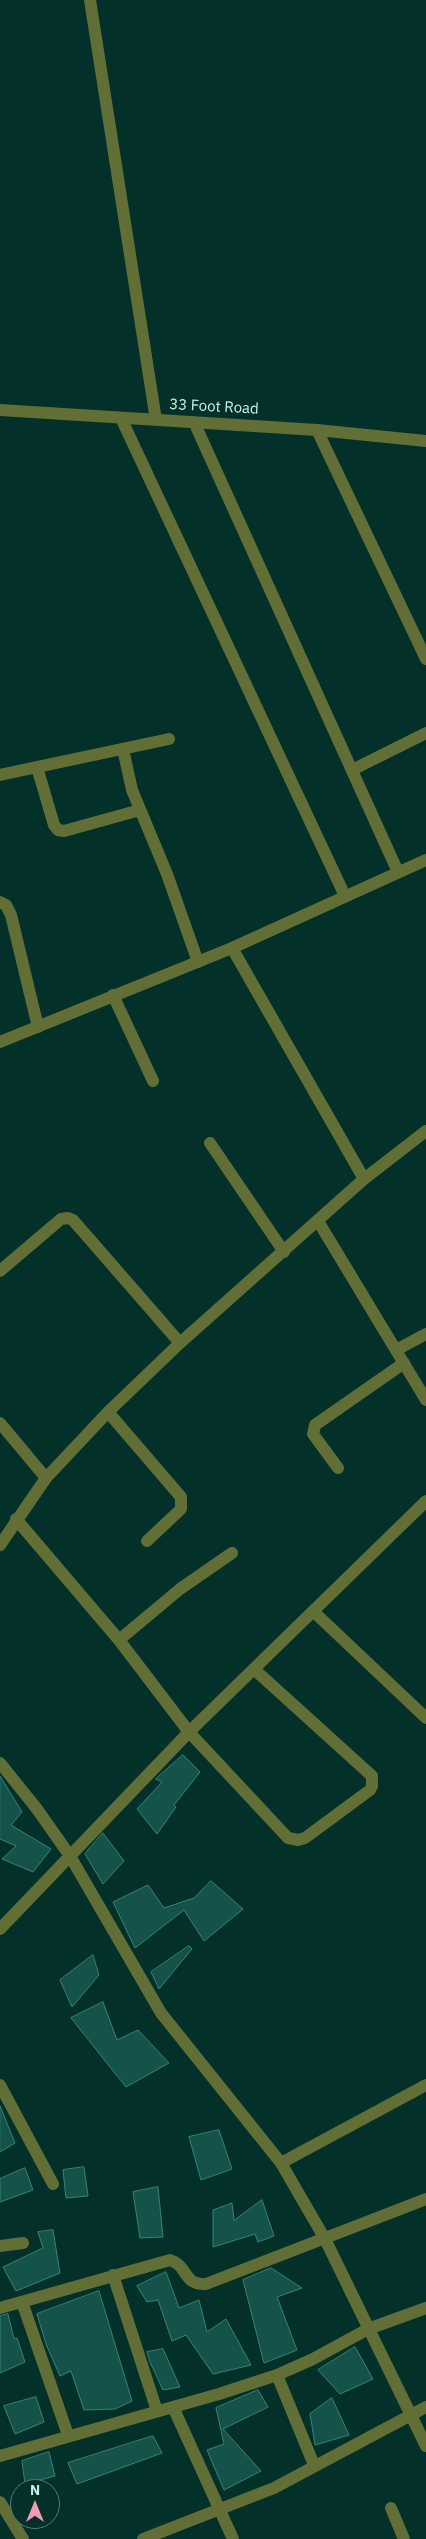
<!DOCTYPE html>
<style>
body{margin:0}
#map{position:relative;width:426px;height:2539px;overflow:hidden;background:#033029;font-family:"IBM Plex Sans",sans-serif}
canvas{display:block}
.north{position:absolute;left:10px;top:2479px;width:50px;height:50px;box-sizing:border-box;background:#033029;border:1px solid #537c75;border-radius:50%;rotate:0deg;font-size:14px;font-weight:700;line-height:20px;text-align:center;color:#caefe7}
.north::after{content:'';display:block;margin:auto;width:18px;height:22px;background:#f19ab3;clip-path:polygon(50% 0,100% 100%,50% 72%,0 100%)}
</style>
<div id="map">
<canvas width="426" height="2539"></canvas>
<div class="north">N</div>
</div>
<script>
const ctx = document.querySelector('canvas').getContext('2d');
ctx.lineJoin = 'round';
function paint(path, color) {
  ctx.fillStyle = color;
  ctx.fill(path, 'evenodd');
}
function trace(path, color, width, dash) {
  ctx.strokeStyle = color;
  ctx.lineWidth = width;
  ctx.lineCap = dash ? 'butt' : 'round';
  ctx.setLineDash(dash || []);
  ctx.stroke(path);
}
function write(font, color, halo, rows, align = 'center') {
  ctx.font = font + ' "IBM Plex Sans",sans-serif';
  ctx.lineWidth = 4.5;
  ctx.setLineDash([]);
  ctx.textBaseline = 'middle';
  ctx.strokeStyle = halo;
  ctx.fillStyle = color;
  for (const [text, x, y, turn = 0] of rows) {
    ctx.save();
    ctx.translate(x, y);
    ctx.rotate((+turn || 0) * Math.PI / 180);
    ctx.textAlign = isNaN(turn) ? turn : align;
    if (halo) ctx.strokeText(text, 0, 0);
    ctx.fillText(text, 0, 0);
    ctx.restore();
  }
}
const building = new Path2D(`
 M183,1755l17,17 -26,33 2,2 -19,27 -20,-25 25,-27 -6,-3z
 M0,1776l22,36 -11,13 40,24 -18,23 -31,-13 14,-13 -16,-7z
 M103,1833l21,28 -21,23 -18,-30z
 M211,1881l32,28 -39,32 -20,-31 -49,38 -22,-46 35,-17 16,23 30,-10z
 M189,1946l3,3 -33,40 -8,-17z
 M93,1955l6,20 -27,32 -12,-27z
 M103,2002l14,38 21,-10 31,33 -43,24 -55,-69z
 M0,2106l15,37 -15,9z
 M219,2130l13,39 -31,11 -12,-43z
 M84,2167l4,29 -22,2 -3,-28z
 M25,2168l8,22 -33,12v-23z
 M158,2187l5,50 -23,1 -7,-46z
 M262,2200l12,36 -16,6 -3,-8 -42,13v-37l19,-7 2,17z
 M53,2230l7,43 -44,18 -13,-24 40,-19 -5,-16z
 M271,2268l31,20 -25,9 20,53 -33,13 -21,-83z
 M166,2272l13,36 20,-8 8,32 19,-13 25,46 -38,9 -27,-39 -14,6 -14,-41 -11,2 -10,-16z
 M99,2291l33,110 -17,8 -31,1 -13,-39 -11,5 -14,-32 -9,-30z
 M8,2314l6,25 3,-1 8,24 -25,11v-57z
 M355,2347l18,32 -33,15 -22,-24z
 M163,2349l17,38 -17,3 -13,-28 -3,-10z
 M258,2390l10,17 -45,22 38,42 -37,19 -17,-40 17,-6 -8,-36z
 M36,2397l8,25 -29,12 -11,-28z
 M332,2398l17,37 -34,10 -5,-31z
 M153,2436l9,17 -85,31 -9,-21z
 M49,2452l6,24 -30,8 -3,-23z`);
paint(building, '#15534a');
trace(building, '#358477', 1);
trace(new Path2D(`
 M90,0l66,420
 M0,410l317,20 109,11
 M121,418l224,478
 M194,422l204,450
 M317,430l109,229
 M123,749l9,41 35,84 31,88
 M37,767l17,58 4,5 6,1 76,-21
 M352,770l74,-37
 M0,775l169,-36
 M0,902l6,3 5,10 27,112
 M232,948l194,-88
 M113,995l40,86
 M0,1042l232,-94 132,231
 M210,1143l74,109
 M318,1221l108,179
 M0,1271l61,-52 7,-1 5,2 107,123
 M396,1350l30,-16
 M108,1412l73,85v12l-34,32
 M0,1423l46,55
 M338,1468l-25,-34 2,-9 89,-62
 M16,1519l103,121 70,92 99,106 10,2 7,-2 65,-48 2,-4v-10l-117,-106
 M0,1545l46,-67 62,-66 72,-69 184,-164 62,-48
 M314,1612l112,106
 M119,1640l61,-51 52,-36
 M0,1763l37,46 33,47 91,157 120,150 44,76 101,207
 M0,1929l189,-197 237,-231
 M0,2085l53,99
 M281,2163l145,-78
 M0,2246l23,-3
 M113,2275l44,136
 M22,2302l46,133
 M0,2308l170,-48c19,6 12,25 36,24l220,-85
 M277,2375l37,90
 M173,2407l60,132
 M0,2456l219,-62 58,-19 36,-16 55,-30 58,-21
 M0,2502l23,37
 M391,2508l13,31
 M143,2539l131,-51 152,-81`), '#616f36', 12);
write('15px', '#caefe7', '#033029', [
 ["33 Foot Road",214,407,3]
]);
</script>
